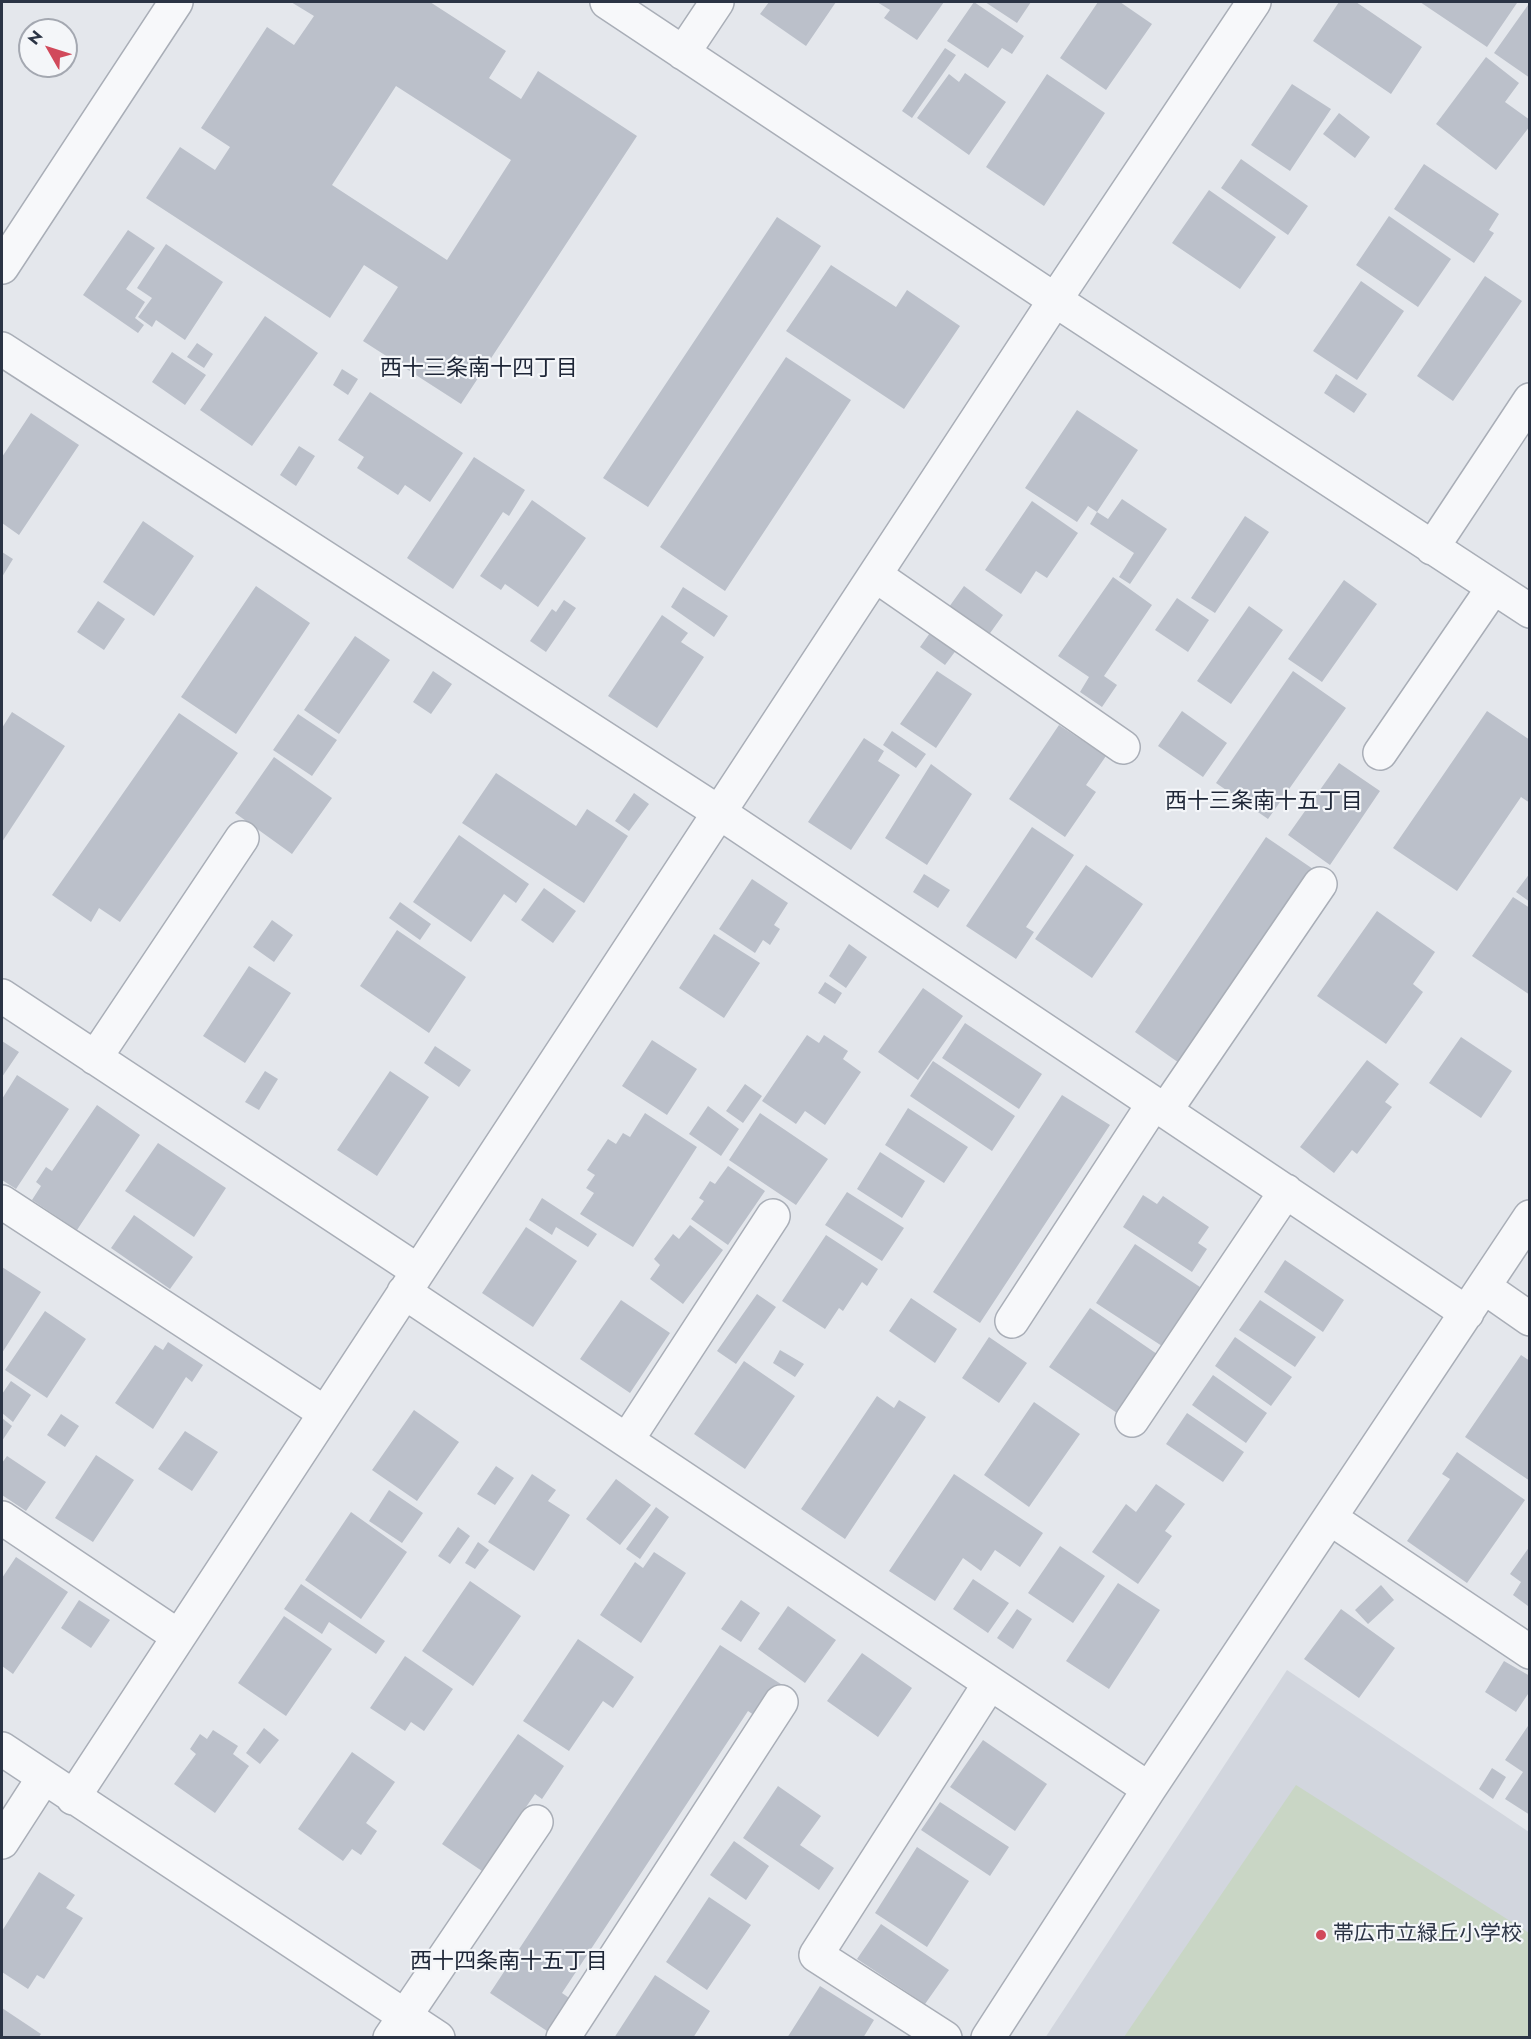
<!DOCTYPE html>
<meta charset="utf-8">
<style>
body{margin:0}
#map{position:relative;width:1531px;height:2039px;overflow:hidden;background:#e4e7ec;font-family:Jost,sans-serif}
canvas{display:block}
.frame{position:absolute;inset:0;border:3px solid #2b3445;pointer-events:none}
.north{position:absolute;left:18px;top:18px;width:60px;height:60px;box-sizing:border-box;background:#f4f6f9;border:2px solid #a4a8b1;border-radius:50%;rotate:309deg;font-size:16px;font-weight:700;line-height:24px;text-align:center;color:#2b3445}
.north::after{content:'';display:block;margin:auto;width:21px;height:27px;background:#d1495b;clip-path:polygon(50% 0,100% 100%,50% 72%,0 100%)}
</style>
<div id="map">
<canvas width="1531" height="2039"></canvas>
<div class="frame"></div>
<div class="north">N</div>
</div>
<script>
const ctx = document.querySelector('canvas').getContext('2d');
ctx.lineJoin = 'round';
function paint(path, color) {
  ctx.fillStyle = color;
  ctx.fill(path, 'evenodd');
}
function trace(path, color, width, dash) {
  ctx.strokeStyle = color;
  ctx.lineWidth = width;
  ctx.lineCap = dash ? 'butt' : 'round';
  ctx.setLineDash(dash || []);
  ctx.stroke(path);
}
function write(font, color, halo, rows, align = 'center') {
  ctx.font = font + ' Jost,"Noto Sans JP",sans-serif';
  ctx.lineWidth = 4.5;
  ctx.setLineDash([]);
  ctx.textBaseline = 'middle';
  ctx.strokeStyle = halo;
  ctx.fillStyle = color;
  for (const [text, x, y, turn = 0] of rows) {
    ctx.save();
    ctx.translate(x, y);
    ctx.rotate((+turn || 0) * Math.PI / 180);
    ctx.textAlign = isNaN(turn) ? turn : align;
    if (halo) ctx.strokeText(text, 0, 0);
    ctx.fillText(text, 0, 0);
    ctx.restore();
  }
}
paint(new Path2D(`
 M1287,1670l242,162v205l-484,1z`), '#d2d6de');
paint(new Path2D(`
 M1296,1785l233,148v104h-405z`), '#c9d6c5');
paint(new Path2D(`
 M291,2h139l76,49 -17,27 32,21 17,-28 99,65 -176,268 -98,-63 35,-54 -34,-22 -34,53 -184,-120 34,-51 35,23 15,-23 -29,-19 66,-101 27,18 20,-29zM396,86l115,74 -64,100 -115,-75z
 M769,2h67l-30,44 -46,-32z
 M877,2h67l-27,38 -33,-22 6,-8z
 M974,2l50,34 -12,18 -10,-6 -14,20 -41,-27z
 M985,2h46l-14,21z
 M1098,2h22l32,22 -46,66 -46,-32z
 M1339,2h17l66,45 -31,47 -78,-53z
 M1420,2h95l2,1 -30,44z
 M1528,5l2,1v72l-36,-25z
 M945,48l11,7 -44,63 -10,-7z
 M1486,57l33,26 -14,19 25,18v6l-34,44 -60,-46z
 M965,73l41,29 -37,53 -52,-37 32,-44 10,8z
 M1047,74l58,39 -61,93 -58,-39z
 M1292,84l39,25 -41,62 -39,-26z
 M1339,113l31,24 -15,21 -32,-24z
 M1241,159l67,47 -20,29 -67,-47z
 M1424,164l75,50 -10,16 5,3 -20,30 -80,-54z
 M1209,190l67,47 -36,52 -68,-46z
 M1389,216l62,43 -33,48 -62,-42z
 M777,217l44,29 -173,261 -45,-29z
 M128,230l27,18 -29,41 19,13 -10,16 9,7 -6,8 -55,-38z
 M166,244l57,38 -38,58 -29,-20 -4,7 -14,-10 14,-19 -15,-10z
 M831,265l65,42 11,-17 53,36 -56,83 -118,-78z
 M1485,276l37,25 -69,100 -36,-25z
 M1361,281l43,30 -47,69 -44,-29z
 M265,316l53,37 -66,93 -52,-36z
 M197,343l16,11 -9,14 -17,-11z
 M172,352l34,23 -21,30 -33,-23z
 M786,357l65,43 -126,191 -65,-44z
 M342,369l16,10 -10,16 -15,-10z
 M1336,374l31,20 -13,19 -30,-20z
 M370,392l93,61 -33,49 -25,-17 -7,10 -41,-27 7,-11 -26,-17z
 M1077,410l61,40 -41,62 -9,-6 -11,16 -52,-34z
 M31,413l48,32 -60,90 -17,-12v-66z
 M299,446l16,10 -19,30 -16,-11z
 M474,457l51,33 -16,26 -6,-4 -50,77 -46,-31z
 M1122,499l45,30 -37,55 -11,-7 15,-24 -44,-29 7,-12 11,7z
 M532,500l54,38 -48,69 -33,-23 -4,6 -21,-14z
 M1032,501l46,32 -31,45 -11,-7 -15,23 -36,-24z
 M1245,516l24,16 -54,81 -24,-15z
 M143,521l51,35 -40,60 -51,-34z
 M2,552l11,7 -11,18z
 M1113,577l39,28 -48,71 13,9 -15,22 -22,-15 9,-15 -31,-21z
 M1344,580l33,24 -55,78 -34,-23z
 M256,586l54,37 -74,111 -55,-37z
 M964,586l39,29 -15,21 -39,-29z
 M683,587l45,29 -14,21 -43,-30z
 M1177,598l32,22 -21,32 -33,-22z
 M564,600l12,8 -30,44 -16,-11 22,-32 4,3z
 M98,601l27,18 -21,31 -27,-18z
 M1249,606l34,24 -52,74 -34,-23z
 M662,615l26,18 -7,9 23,15 -47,71 -49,-32z
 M932,630l25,19 -12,16 -25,-18z
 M355,636l35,24 -51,74 -35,-24z
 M433,671l19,13 -21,30 -18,-12z
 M937,671l35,23 -36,54 -36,-24z
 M1293,671l53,37 -78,111 -52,-36z
 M1182,711l45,32 -24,34 -45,-31z
 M1487,711l43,29v63l-9,-6 -64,94 -64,-43z
 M12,712l53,34 -63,96v-114z
 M179,713l59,40 -118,169 -21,-14 -8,14 -39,-27z
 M298,714l39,26 -25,36 -39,-26z
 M1059,725l47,31 -20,29 10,7 -31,45 -56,-38z
 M892,731l34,23 -10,14 -33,-23z
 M864,738l20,13 -6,10 22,14 -49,75 -43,-28z
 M274,757l58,41 -40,56 -57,-41z
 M1339,763l41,28 -50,74 -42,-30z
 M931,764l41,30 -45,71 -42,-27z
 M496,773l80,53 11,-17 41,27 -44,67 -122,-80z
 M634,793l15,11 -20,27 -14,-10z
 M1032,827l42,28 -48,72 8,5 -18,27 -50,-33z
 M459,835l70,49 -13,19 -12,-9 -33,48 -58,-40z
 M1266,837l47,32 -131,196 -47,-33z
 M1086,865l57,39 -51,74 -57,-39z
 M1530,873v29l-14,-10z
 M924,874l26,16 -12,18 -25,-16z
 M752,879l36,24 -14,22 6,4 -10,16 -7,-5 -8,13 -36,-24z
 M544,888l32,23 -23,32 -32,-23z
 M1513,897l17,11v87l-58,-39z
 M400,902l31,22 -11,16 -31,-22z
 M1377,911l58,41 -22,32 10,8 -37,52 -69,-48z
 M272,920l21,15 -19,27 -21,-15z
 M397,930l69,47 -37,56 -69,-47z
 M714,934l46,29 -36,55 -45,-30z
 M849,944l18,13 -21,31 -17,-12z
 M249,966l42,27 -46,70 -42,-27z
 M825,982l17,11 -7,11 -17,-11z
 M923,988l40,28 -45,64 -40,-28z
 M965,1023l77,51 -23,35 -77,-51z
 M807,1035l12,8 5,-8 24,16 -5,8 18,13 -36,53 -20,-14 -9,13 -34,-23z
 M1461,1037l51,34 -31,47 -52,-35z
 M652,1040l45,29 -30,46 -45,-29z
 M2,1041l17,11 -17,25z
 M435,1046l36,24 -12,17 -35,-24z
 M1367,1060l32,24 -14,18 7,5 -35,47 -5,-4 -18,23 -34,-26z
 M933,1061l82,55 -23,35 -82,-55z
 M265,1071l13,8 -19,31 -14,-8z
 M390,1071l39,26 -52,79 -40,-26z
 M17,1075l52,34 -53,80 -14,-9v-81z
 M745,1084l17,12 -19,27 -17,-12z
 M1062,1095l48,30 -130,198 -47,-31z
 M97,1105l43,30 -63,95 -45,-30 9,-14 -5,-4 10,-15 6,4z
 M708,1106l31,23 -18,27 -32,-22z
 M908,1108l60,39 -24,36 -59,-38z
 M645,1113l52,34 -64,100 -53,-33 14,-21 -8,-5 9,-13 -8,-5 21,-31 8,5 7,-11 7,4z
 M760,1113l68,46 -32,46 -67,-45z
 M158,1143l68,45 -32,49 -69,-46z
 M880,1152l45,29 -23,37 -45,-29z
 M728,1166l37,25 -37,54 -37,-26 13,-18 -5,-3 11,-17 5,3z
 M847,1192l57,36 -22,33 -57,-36z
 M1143,1195l14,9 6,-8 46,31 -11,16 9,6 -15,23 -69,-45z
 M542,1198l55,36 -9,13 -32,-20 -4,8 -23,-15z
 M134,1215l59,42 -23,32 -59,-41z
 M690,1225l33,25 -40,54 -33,-25 10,-14 -6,-6 19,-25 6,5z
 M526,1227l51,34 -44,66 -51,-34z
 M826,1235l52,34 -11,17 -5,-4 -19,29 -4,-3 -14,21 -43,-28z
 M1135,1244l65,43 -38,59 -66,-43z
 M1285,1260l59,40 -21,32 -59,-40z
 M2,1267l39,25 -39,61z
 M757,1294l19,13 -40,57 -19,-13z
 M911,1298l46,31 -22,34 -46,-32z
 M621,1300l49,33 -40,60 -50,-34z
 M1260,1300l56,37 -21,30 -56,-37z
 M1090,1308l67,46 -40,59 -68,-46z
 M45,1311l41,28 -39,59 -42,-28z
 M989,1337l38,26 -28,40 -37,-25z
 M1235,1337l57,40 -21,29 -56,-40z
 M168,1342l35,23 -11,17 -6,-5 -33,52 -38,-26 40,-58 8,5z
 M780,1350l24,14 -9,13 -22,-14z
 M1521,1355l9,6v120l-65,-44z
 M744,1361l51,35 -50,73 -51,-35z
 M1213,1375l54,38 -21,30 -54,-38z
 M11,1381l20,14 -18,27 -11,-9v-19z
 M877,1396l17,12 5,-8 27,17 -81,122 -44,-30z
 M1034,1402l46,32 -51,73 -45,-32z
 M414,1410l45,32 -42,59 -45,-31z
 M1187,1413l57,39 -21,30 -57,-38z
 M61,1414l18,12 -14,21 -18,-12z
 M2,1418l10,8 -10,15z
 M185,1431l33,21 -26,39 -34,-22z
 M1457,1452l68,48 -58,83 -60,-42 43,-62 -8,-5z
 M96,1455l38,25 -41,62 -38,-24z
 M7,1456l39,26 -20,29 -24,-16v-32z
 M496,1466l18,12 -19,27 -18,-11z
 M532,1474l24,16 -8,11 22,14 -36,56 -46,-29z
 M954,1474l89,59 -23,34 -25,-17 -14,21 -18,-13 -28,43 -46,-30z
 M616,1479l35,26 -31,40 -34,-26z
 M1156,1484l29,20 -20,27 7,5 -34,48 -46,-32 34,-48 10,8z
 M389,1490l34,23 -21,30 -33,-22z
 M656,1507l13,10 -29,42 -14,-10z
 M351,1512l56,40 -46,67 -56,-39z
 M458,1527l12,9 -20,28 -12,-8z
 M478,1542l11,8 -14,19 -10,-6z
 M1060,1546l45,30 -32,47 -45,-30z
 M1530,1546v59l-2,1 -15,-11 8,-13 -11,-8z
 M654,1552l32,21 -45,70 -41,-28 35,-53 8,6z
 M16,1557l52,35 -55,82 -11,-8v-88z
 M973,1579l36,24 -21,30 -35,-24z
 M470,1581l51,35 -48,70 -51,-35z
 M1118,1583l42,27 -51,79 -43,-28z
 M301,1584l84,57 -9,13 -47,-32 -7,12 -38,-25z
 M1381,1585l13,15 -26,24 -13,-14z
 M79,1600l31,20 -19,28 -30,-20z
 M741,1600l19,13 -19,29 -20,-13z
 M788,1606l48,34 -31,43 -47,-34z
 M1017,1609l15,10 -19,30 -16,-11z
 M1341,1609l54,39 -36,50 -55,-39z
 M284,1616l48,33 -46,67 -48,-33z
 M578,1639l56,38 -21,31 -10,-7 -34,50 -46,-30z
 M720,1645l64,41 -23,34 -13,-9 -186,282 16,11 -22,33 -66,-44z
 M862,1653l50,35 -34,49 -51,-36z
 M405,1656l48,33 -29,42 -13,-9 -6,9 -35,-23z
 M1504,1661l26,15v15l-14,21 -31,-20z
 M1530,1723v92l-25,-16 18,-27 -18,-12z
 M264,1728l15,12 -19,24 -14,-11z
 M213,1730l25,16 -5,8 16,12 -34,47 -41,-29 22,-30 -6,-5 10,-15 7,5z
 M518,1734l46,32 -22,33 -7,-5 -53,77 -40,-27z
 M983,1740l64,44 -32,47 -65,-44z
 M352,1752l43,30 -29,41 11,8 -16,24 -9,-6 -9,12 -45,-32z
 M1492,1768l14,9 -13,22 -14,-10z
 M778,1786l43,30 -21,29 34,23 -15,22 -76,-52z
 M940,1802l69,45 -19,29 -69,-46z
 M734,1841l35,25 -23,34 -36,-25z
 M917,1847l52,34 -42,66 -52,-34z
 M39,1872l36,23 -9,13 17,10 -39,61 -7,-4 -9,14 -26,-17v-41z
 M709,1897l42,28 -44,65 -41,-28z
 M881,1924l68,46 -24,34 -68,-45z
 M655,1975l55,36 -17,27h-79z
 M820,1986l54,34 -11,18h-76z
 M2,2008l39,26 -3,4h-36z`), '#bbc0ca');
const minor = new Path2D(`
 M607,2l448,298 475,311
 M683,53l34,-51
 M2,267l174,-265
 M2,349l718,464 747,500
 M1432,548l98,-148
 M875,575l248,172
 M1380,753l113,-165
 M2,996l416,275
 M95,1058l147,-220
 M1165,1111l155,-227
 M2,1202l323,211
 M1484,1287l46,32
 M404,1292l745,497
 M1012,1321l142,-218
 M1132,1420l154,-229
 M627,1440l146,-224
 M2,1518l176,118
 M1330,1518l200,134
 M2,1749l436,289
 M73,1798l982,-1498 199,-298
 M2,1842l42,-65
 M390,2038l146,-216
 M563,2038l218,-336
 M945,2038l-129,-83 174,-272
 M988,2038l161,-249 381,-572`);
trace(minor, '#a9aeb7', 36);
trace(minor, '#f7f8fa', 33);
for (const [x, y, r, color] of [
 [1321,1935,6,"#d1495b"]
]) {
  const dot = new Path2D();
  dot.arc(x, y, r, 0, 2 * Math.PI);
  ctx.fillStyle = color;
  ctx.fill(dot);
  trace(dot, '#f4f6f9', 2);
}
write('21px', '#2b3445', '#f4f6f9', [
 ["帯広市立緑丘小学校",1333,1935]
], 'left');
write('22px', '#1d2536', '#f4f6f9', [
 ["西十三条南十四丁目",479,370],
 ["西十三条南十五丁目",1264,803],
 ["西十四条南十五丁目",509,1963]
]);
</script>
